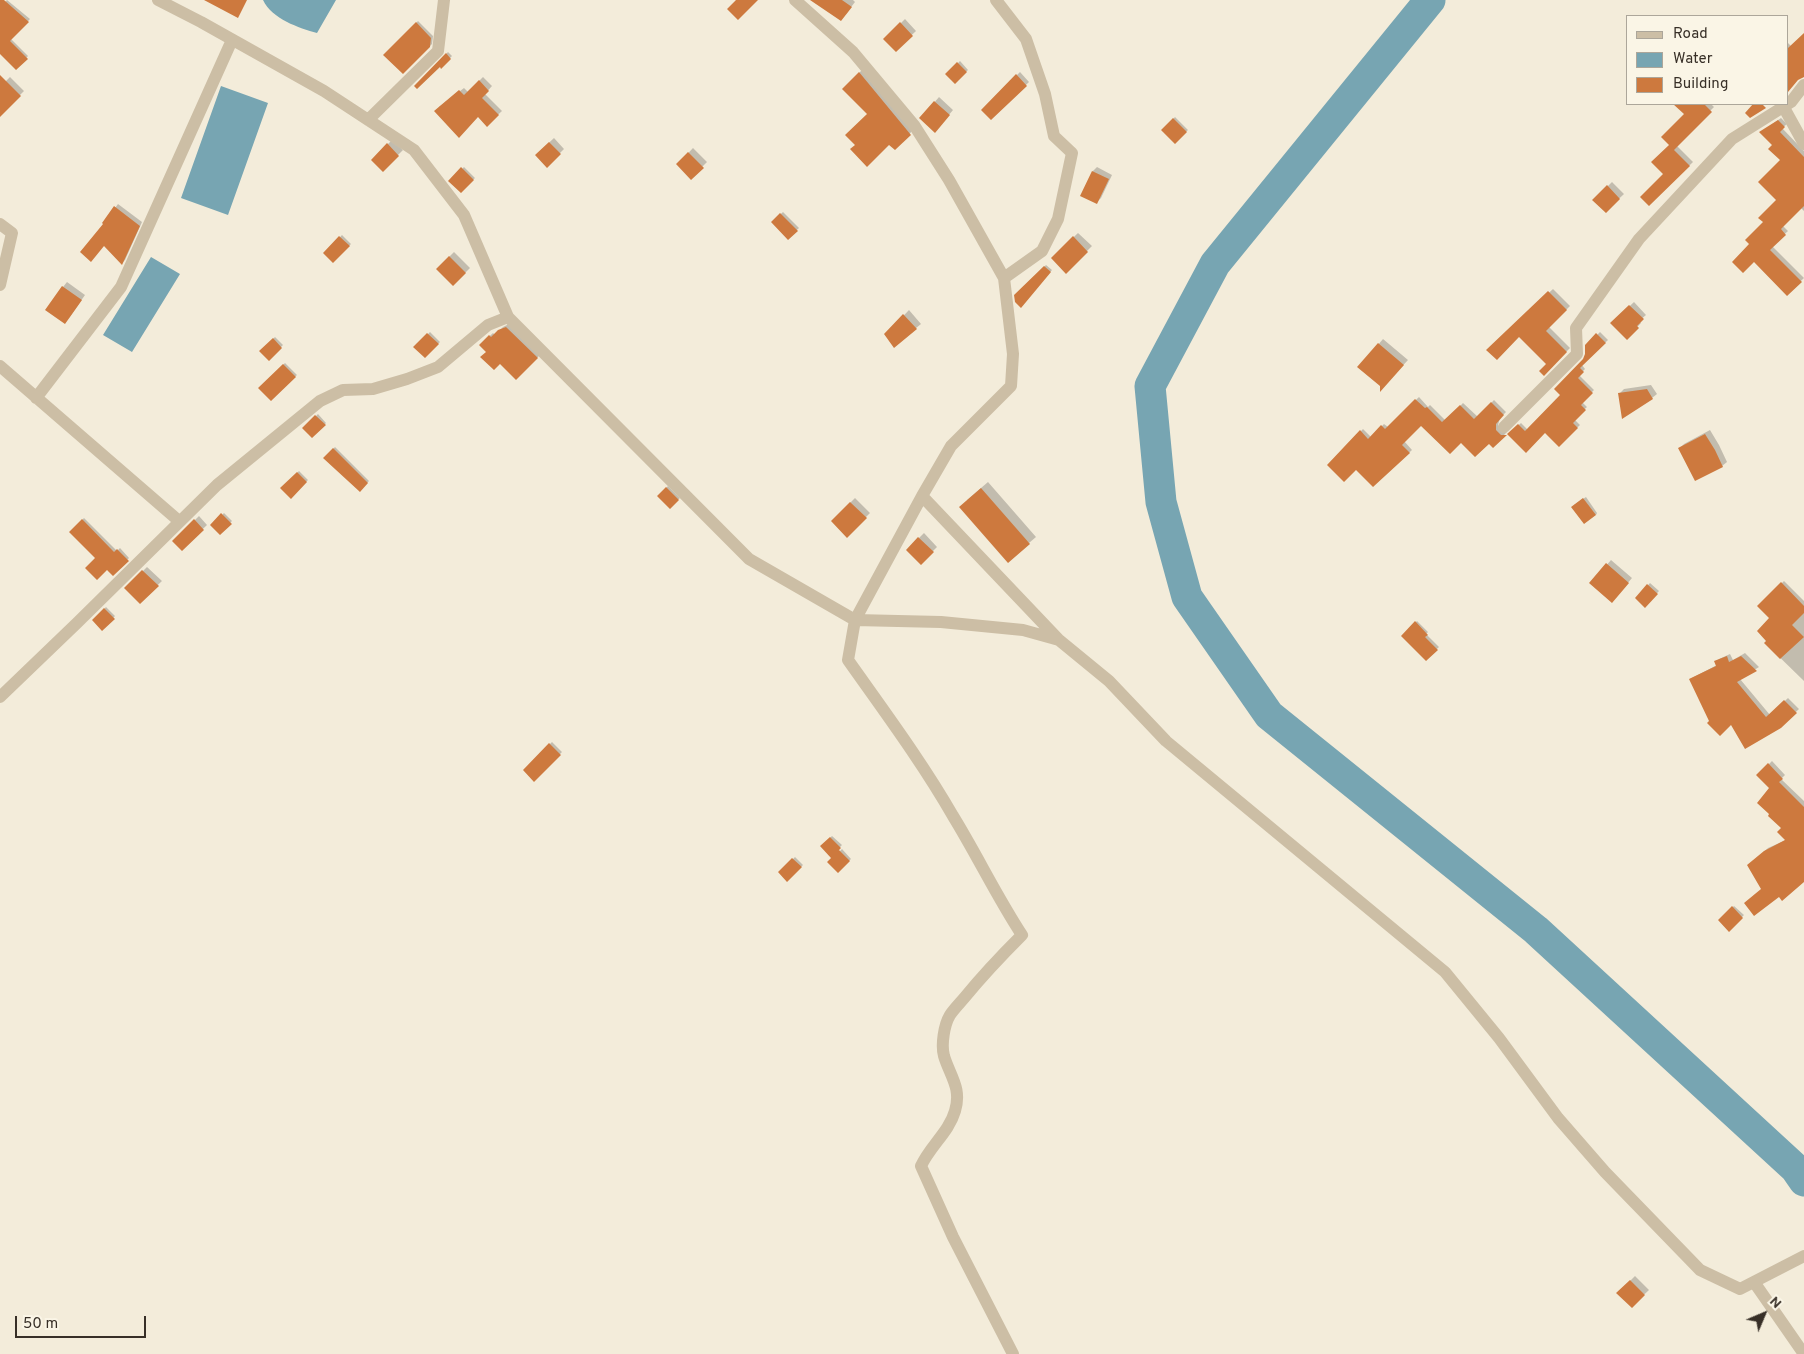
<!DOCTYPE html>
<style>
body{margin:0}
#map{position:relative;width:1804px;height:1354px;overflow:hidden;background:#f3ecda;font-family:Overpass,sans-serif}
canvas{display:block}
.legend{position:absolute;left:1626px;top:15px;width:162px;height:90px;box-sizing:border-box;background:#faf5e6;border:1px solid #aca69a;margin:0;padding:6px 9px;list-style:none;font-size:15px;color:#372f27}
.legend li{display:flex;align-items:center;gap:10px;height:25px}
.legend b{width:25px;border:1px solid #aca69a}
.north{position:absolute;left:1739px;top:1289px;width:50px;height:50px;-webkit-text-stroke:4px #faf5e6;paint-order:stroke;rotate:45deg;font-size:14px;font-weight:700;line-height:20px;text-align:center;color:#372f27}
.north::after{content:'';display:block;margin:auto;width:18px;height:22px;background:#372f27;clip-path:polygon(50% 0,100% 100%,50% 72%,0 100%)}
.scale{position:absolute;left:15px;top:1316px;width:131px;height:22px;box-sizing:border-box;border:2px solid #372f27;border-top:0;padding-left:6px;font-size:15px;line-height:18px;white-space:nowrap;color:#372f27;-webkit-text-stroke:4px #faf5e6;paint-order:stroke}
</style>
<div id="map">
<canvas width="1804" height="1354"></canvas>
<ul class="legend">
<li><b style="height:6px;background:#ccbea5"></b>Road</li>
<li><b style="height:14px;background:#77a5b2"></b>Water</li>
<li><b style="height:14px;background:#cd793e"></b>Building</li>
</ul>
<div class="north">N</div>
<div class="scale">50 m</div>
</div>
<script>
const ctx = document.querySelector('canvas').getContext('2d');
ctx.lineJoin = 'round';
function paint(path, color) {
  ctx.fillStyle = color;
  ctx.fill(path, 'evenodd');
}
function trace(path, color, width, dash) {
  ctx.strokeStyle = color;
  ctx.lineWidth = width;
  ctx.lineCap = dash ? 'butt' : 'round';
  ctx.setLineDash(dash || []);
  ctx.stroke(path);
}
paint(new Path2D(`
 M263,0h73l-19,33c-18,-5 -45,-14 -54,-33z
 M221,86l47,17 -40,112 -47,-17z
 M151,257l29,17 -48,78 -29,-17z`), '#77a5b2');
paint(new Path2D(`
 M7,0l23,19 -19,20 17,17 -12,13 -16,-17v-44z
 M829,0h24l2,2 -10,13z
 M905,19l11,12 -20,19 -11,-11z
 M418,21l15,15 -1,8 -29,29 -18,-18z
 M1804,35v42l-6,1 -9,11 -1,-2v-44l3,3z
 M448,52l4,4 -11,11 -1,-1 -24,20z
 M960,61l8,9 -13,12 -8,-8z
 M863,69l50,61 -18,19 -6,-6 -32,2 12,-31 -26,-25z
 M1020,72l9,10 -38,37 -9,-9z
 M10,77l14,14 -19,19 -5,-5v-18z
 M483,77l9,9 -7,8 17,17 -15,14 -9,-10 -39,-8 25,-19 4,4z
 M939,97l14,13 -14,17 -18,-9z
 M1692,104h19l3,3 -38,38 17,17 -44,43 16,-31 6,-29 15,-31 -2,-2z
 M1175,117l13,13 -13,12 -12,-12z
 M1781,118l6,6 -5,4 22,23v60l-3,-3 -18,18 5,5 -16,15 32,32 -17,16 -36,-50 26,-44 4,-40 -7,-15 -13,-13z
 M554,138l10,11 -17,17 -11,-11z
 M392,140l11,10 -20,20 -11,-10z
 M693,148l14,14 -16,16 -13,-14z
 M464,167l11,11 -14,13 -11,-10z
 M1097,167l15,8 -11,23 -4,4 -15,-7 11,-24z
 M1612,182l12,12 -18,17 -12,-11z
 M118,204l24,18 -17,38 -3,3 -18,-18v-22z
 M783,212l16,16 -11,10 -16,-16z
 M1078,233l14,13 -26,26 -14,-14z
 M342,235l9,9 -18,17 -8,-8z
 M454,252l16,16 -17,17 -16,-16z
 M1046,265l6,5 -31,36 -5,-10z
 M67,282l18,13 -16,23 -6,-31z
 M1553,289l17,17 -21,21 21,21 -26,26 4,-10 -29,-28 -31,14z
 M1634,302l12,13 -7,6 2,2 -14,15 -15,-15z
 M909,310l12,14 -27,22 -8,-12z
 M509,324l31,31 -24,23 -36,-33 13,-12 2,2 8,-8z
 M430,332l10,10 -15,14 -10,-9z
 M1600,332l8,8 -26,25 3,4 -6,6 15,15 -12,12 5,5 -13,12 6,6 -21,20 -14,-14 -36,3 12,-11 7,7 34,-35 22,-35 2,-6v-8z
 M275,337l8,8 -14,14 -8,-8z
 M1383,339l25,21 -27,29v-4l-22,-18z
 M285,363l12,12 -26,24 -11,-11z
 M1651,385l6,9 -5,4 -33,-4 5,-5z
 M1419,397l9,10 2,-2 16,16 17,-18 15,14 16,-17 12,12 -6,6 -2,7 6,7h3l-14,14 -3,-4 -29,-1 -40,-17 -17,17 8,9 -39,36 -17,-18 -28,-3 35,-36 8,8 13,-13 4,3z
 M318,414l8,9 -14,14 -8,-9z
 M1710,430l9,15 8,17 -5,4 -42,-18 4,-4z
 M335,447l34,34 -9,9 -35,-32z
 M299,471l9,9 -17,17 -9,-9z
 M988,482l48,55 -7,6 -62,-43z
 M668,486l12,12 -10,9 -12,-11z
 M1586,497l11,16 -1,2 -22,-10z
 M855,498l15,15 -23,23 -15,-15z
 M224,513l8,8 -12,12 -8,-8z
 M199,516l8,9 -25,24 -8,-8z
 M84,518l33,33 3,-3 9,10 -16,16 -42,-42z
 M924,533l13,14 -16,16 -14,-13z
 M1611,560l21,18 -16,19 -25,-14z
 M147,567l15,14 -22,21 -14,-14z
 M1784,581l20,20v80l-39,-38 2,-2 4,-23 -12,-12z
 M1650,583l9,8 -14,15 -9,-8z
 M106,607l9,9 -12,13 -9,-9z
 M1417,621l11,11 -2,2 13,13 -13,12 -23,-23z
 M1745,653l14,14 -19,12 30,36 18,-17 11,11 -19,18 -69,-6 -21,-42 27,-14 -1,-3 3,-3 11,-5 3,6z
 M552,742l10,10 -28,28 -10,-10z
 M1772,761l13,14 -4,4 23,22v80l-25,14 -17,-7 -10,-26 16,-14 18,-8 -15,-52 -13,-13z
 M832,836l10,9 -11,11 -9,-10z
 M842,849l9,10 -13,12 -9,-9z
 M795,857l8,8 -16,15 -7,-8z
 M1734,906l10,9 -15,15 -9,-10z
 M1635,1276l14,14 -17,16 -14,-13z`), '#0003');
trace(new Path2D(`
 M1430,0l-215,264 -65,122 11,116 26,95 82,118 267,215 259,238 9,13`), '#77a5b2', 31);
paint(new Path2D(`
 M0,0h4l25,22 -19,19 18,18 -12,11 -16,-16z
 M204,0h43l-9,18z
 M736,0h22l-20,20 -11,-11z
 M810,0h32l10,7 -11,14z
 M416,22l15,16 -1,9 -27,27 -20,-19z
 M900,22l13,14 -17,16 -13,-13z
 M1804,33v44l-6,3 -10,12v-44z
 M446,53l5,6 -10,10 -1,-2 -23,22 -3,-3z
 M957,62l10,10 -12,12 -10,-10z
 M859,72l52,63 -16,15 -6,-5 -22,22 -17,-18 5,-4 -10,-10 22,-21 -25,-25z
 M1016,74l11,12 -36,34 -10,-10z
 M0,75l21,21 -21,21z
 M479,80l10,11 -7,7 17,17 -12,12 -9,-10 -19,21 -25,-27 25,-21 5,5z
 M934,101l16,14 -15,18 -16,-15z
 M1673,104h31l8,8 -38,38 16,16 -41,40 -9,-9 23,-23 -12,-12 18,-17 -8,-8 23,-23z
 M1753,104h9l4,4 -16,10 -5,-5z
 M1173,118l14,14 -12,12 -14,-14z
 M1778,120l7,7 -5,5 24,25v49l-23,23 5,6 -16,15 32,32 -15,14 -33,-34 -11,11 -11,-11 17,-18 -4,-4 18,-18 -5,-4 18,-18 -18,-18 22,-22 -12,-11 4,-4 -13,-13z
 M549,142l12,12 -14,14 -12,-13z
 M387,143l12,13 -16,16 -12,-12z
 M688,152l16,16 -13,12 -15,-16z
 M461,167l13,13 -13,13 -13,-12z
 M1092,171l17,8 -12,25 -17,-8z
 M1607,185l13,14 -14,14 -14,-13z
 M114,206l26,20 -18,39 -18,-19 -13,16 -11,-10 23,-28 -1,-1z
 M780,213l18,18 -10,9 -17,-18z
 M339,236l11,10 -17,17 -10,-10z
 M1073,236l15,16 -22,22 -15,-16z
 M449,256l17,17 -13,13 -17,-17z
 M1044,266l7,6 -30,36 -6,-6 -1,-7z
 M62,286l20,14 -17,24 -20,-14z
 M1548,291l19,19 -21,21 21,21 -23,24 -5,-5 7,-7 -27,-27 -22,23 -11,-10z
 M1629,305l15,14 -7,7 2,2 -12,12 -17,-17z
 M903,314l14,15 -23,19 -10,-14z
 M506,327l32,31 -22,22 -16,-16 -6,6 -14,-13 6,-5 -7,-7 10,-10 2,2 7,-7z
 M427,333l12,11 -14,14 -12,-11z
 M1596,333l10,10 -26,25 4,4 -6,6 15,15 -12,12 5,5 -13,13 5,5 -19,19 -14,-14 -19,20 -19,-19 11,-10 7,7 35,-36 -6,-6 29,-30 2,-5v-9z
 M273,338l9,10 -13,13 -10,-10z
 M1378,343l26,22 -24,27v-6l-23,-19z
 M283,364l13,13 -25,24 -13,-13z
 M1647,389l6,10 -31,20 -4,-26z
 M1415,399l10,9 2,-1 15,15 18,-17 14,14 17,-17 13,13 -8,9v6l5,5h6l-14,13 -4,-4 -14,13 -14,-14 -11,11 -29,-28 -19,19 8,8 -37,34 -17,-17 -12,12 -17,-17 33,-35 8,9 13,-14 4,4z
 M315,415l11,10 -14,13 -10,-10z
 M1705,434l10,16 8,17 -28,14 -17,-33z
 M333,448l35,35 -8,9 -37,-34z
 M297,472l10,10 -16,17 -11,-11z
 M666,487l13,13 -9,9 -13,-13z
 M981,488l49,56 -22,19 -49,-56z
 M1583,498l13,17 -12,9 -13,-17z
 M850,502l17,16 -20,20 -16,-17z
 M221,513l11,11 -12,11 -10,-10z
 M82,519l32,33 3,-3 12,12 -16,15 -6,-6 -10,10 -12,-12 10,-10 -26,-26z
 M194,519l10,11 -22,21 -10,-10z
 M918,537l16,15 -13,13 -15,-15z
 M1606,563l23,20 -17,20 -23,-20z
 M142,570l17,16 -19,18 -16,-16z
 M1781,582l23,24v7l-12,12 12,12 -24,22 -16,-16 2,-2 -9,-10 12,-13 -12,-12z
 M1647,584l11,10 -13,14 -10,-10z
 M104,608l11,11 -13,12 -10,-11z
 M1415,621l13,14 -3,2 13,13 -12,11 -25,-25z
 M1727,656l2,6 12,-6 16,15 -20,11 29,35 18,-17 13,13 -16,15 -36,21 -14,-24 -11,11 -13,-13 2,-2 -20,-42 27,-13 -2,-5z
 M549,743l12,12 -27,27 -11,-12z
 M1768,763l15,16 -4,3 25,25v75l-22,19 -3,-4 -25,19 -10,-13 17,-14 -14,-24 17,-14 21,-11 -8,-8 4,-4 -13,-12 1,-2 -12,-11 12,-15 -13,-13z
 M830,837l11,11 -10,10 -11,-12z
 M839,850l11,11 -12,12 -11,-11z
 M792,858l10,9 -15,15 -9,-10z
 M1732,906l11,12 -14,14 -11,-12z
 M1630,1280l15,15 -13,13 -16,-15z`), '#cd793e');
trace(new Path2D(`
 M158,0l43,22 123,69 90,59 50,65 44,102
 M795,0l58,52 61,73 35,55 55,98
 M996,0l30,39 19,55 9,42 18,17 -14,66 -16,32 -38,27 9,76 -2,32 -60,60 -29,50 -67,124 -7,40c36,51 74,102 105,156 24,39 44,81 69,119 -20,20 -39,40 -57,62 -5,6 -11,12 -15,18 -6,10 -9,30 -6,41 6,20 18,32 11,55 -6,21 -25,35 -34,55l32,71 60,117
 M1783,106l21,38
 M368,120l70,-69 6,-51
 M0,224l12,9 -12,52
 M0,366l179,155
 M36,398l85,-111 111,-247
 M1504,427l73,-73 -1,-26 63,-89 93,-100 59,-37 13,-17
 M922,496l136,143
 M0,697l77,-74 140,-138 103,-84 23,-11 30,-1 34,-10 31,-12 50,-42 20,-8 241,242 106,61 86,2 82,8 36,10 50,41 57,60 279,231 54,66 59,80 47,54 95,98 40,19 64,-33
 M1754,1282l50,72`), '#ccbea5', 12);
</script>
